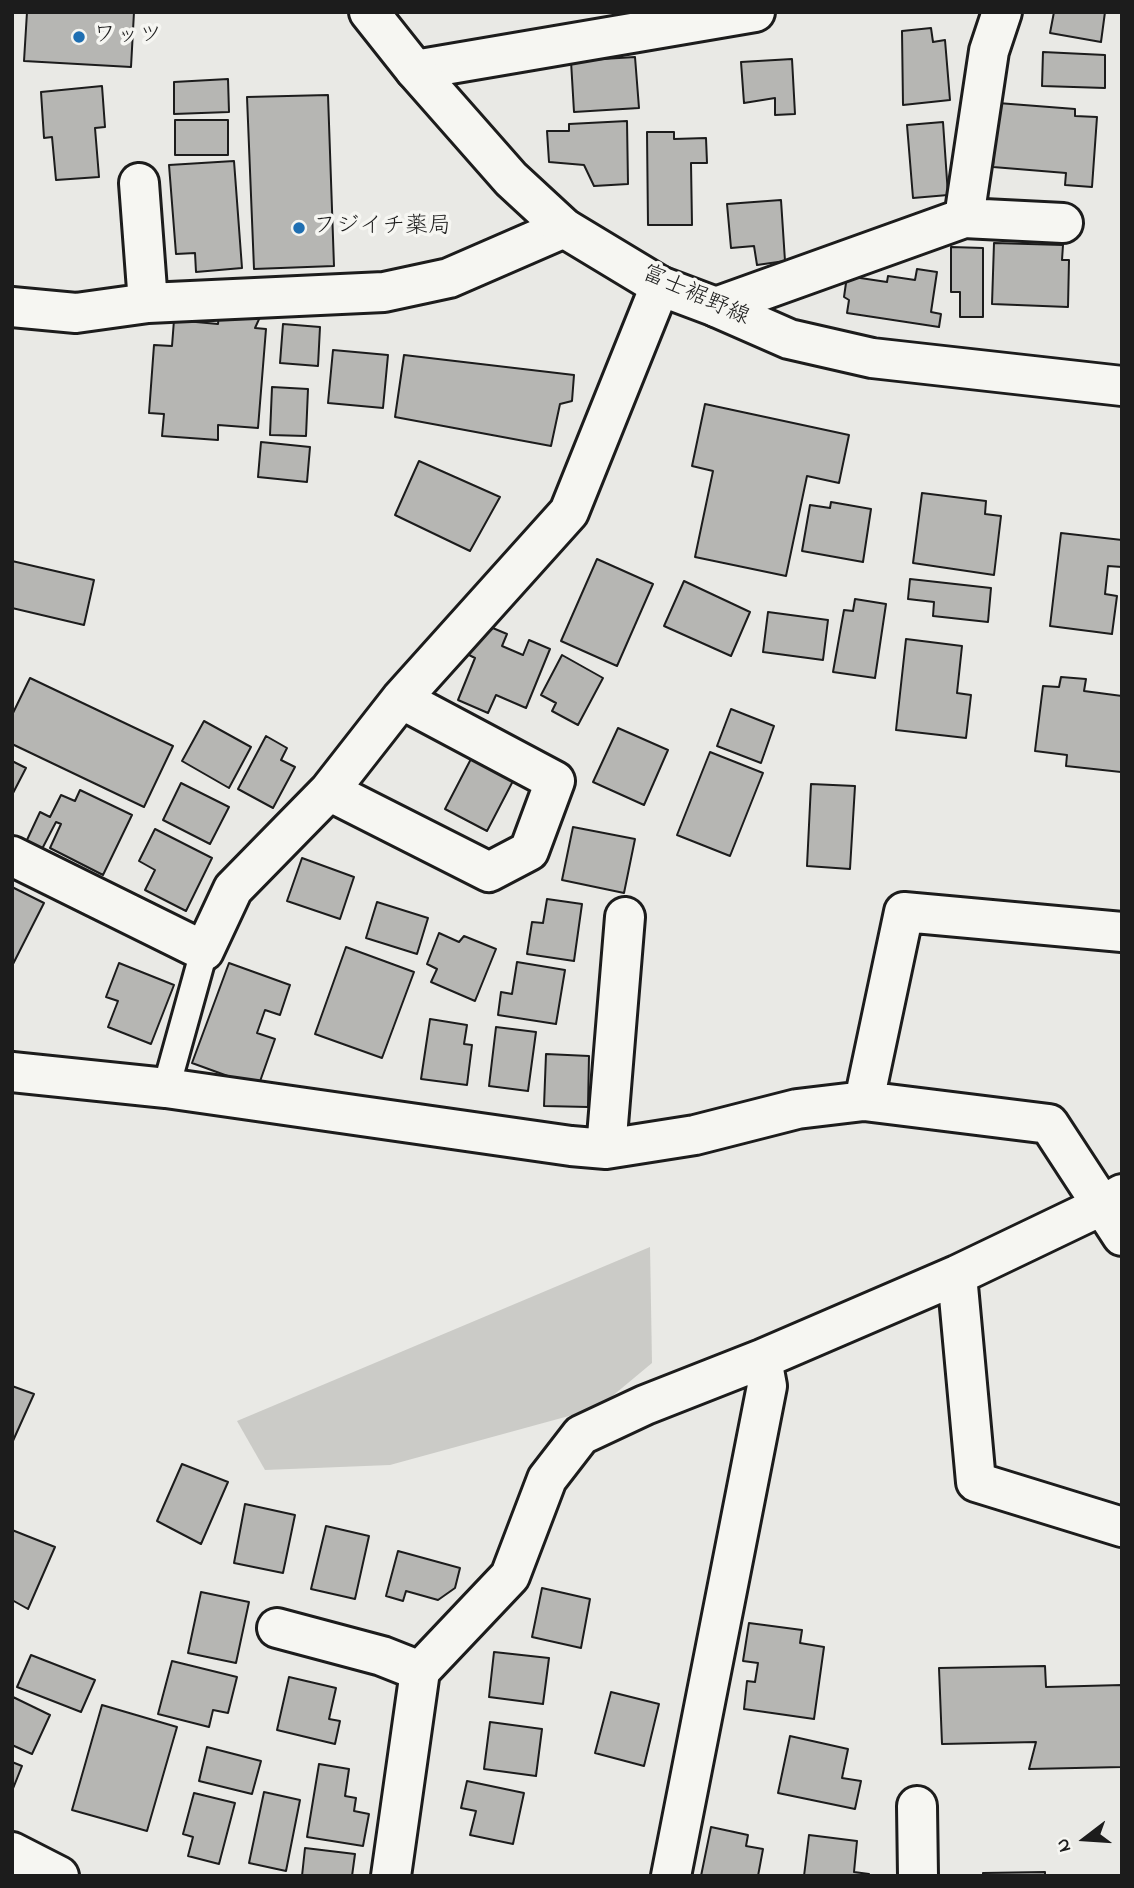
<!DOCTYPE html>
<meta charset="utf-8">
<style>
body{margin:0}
#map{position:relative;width:1134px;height:1888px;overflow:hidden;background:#e9e9e5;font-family:"Indie Flower",sans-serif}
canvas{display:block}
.frame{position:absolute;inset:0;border:14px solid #1c1c1c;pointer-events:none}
.north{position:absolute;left:1050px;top:1804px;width:70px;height:70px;-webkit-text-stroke:5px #f6f6f2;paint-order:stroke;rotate:253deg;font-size:19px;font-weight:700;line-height:28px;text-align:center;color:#1c1c1c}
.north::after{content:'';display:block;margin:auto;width:24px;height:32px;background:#1c1c1c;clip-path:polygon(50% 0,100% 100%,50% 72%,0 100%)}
</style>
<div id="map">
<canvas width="1134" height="1888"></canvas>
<div class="frame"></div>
<div class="north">N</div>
</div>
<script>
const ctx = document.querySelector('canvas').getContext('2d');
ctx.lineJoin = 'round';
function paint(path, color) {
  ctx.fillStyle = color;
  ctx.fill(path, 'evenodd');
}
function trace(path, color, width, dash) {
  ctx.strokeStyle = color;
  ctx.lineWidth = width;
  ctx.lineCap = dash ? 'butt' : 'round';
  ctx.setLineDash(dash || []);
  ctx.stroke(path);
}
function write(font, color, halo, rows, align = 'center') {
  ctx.font = font + ' "Indie Flower","Klee One",sans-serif';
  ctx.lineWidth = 7;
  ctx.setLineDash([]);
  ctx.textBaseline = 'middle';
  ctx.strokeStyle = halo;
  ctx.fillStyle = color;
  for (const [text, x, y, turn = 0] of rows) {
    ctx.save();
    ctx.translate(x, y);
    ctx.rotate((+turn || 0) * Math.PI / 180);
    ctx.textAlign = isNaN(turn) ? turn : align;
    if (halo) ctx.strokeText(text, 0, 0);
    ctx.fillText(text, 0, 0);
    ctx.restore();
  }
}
paint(new Path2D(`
 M650,1247l2,116 -54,45 -208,57 -125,5 -28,-49z`), '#cbcbc7');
const building = new Path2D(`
 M27,12h107l-3,55 -107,-6z
 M1054,12h51l-4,30 -51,-9z
 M931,28l2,14 12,-2 5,60 -47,5 -1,-74z
 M1043,52l62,3v33l-63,-2z
 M635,57l4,51 -65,4 -3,-51z
 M792,59l3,55 -20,1v-17l-31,5 -3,-41z
 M228,79l1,33 -55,2v-32z
 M102,86l3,41 -10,1 4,49 -43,3 -4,-43 -8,1 -3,-46z
 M328,95l6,171 -80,3 -7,-172z
 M998,103l77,6v7l22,1 -5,70 -27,-2 1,-12 -73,-6z
 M175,120h53v35h-53z
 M627,121l1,63 -34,2 -10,-21 -35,-3 -2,-31h22v-7z
 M943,122l5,73 -35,3 -6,-73z
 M647,132h27v7l32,-1 1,25h-16l1,62h-44z
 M234,161l8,107 -46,4 -1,-19 -19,1 -7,-89z
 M781,200l4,61 -28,4 -3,-19 -23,2 -4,-44z
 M994,243l69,2 -1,15h7l-1,47 -76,-3z
 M951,247l32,1v69h-23v-25h-9z
 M917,269l20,3 -6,40 10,2 -2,13 -92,-14 2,-13 -5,-3 3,-21 40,6 1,-6 27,4z
 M219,314l41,3 -5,11 11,1 -8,99 -40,-3v15l-56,-4 2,-22 -15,-1 5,-68 18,1 2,-26 44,4z
 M283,324l37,3 -2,39 -38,-3z
 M333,350l55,5 -5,53 -55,-5z
 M404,355l170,20 -2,26 -12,3 -9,42 -156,-29z
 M272,387l36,2 -2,47 -36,-1z
 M705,404l144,31 -10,48 -32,-7 -21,100 -91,-19 18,-86 -21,-5z
 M261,442l49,5 -3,35 -49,-5z
 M419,461l81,36 -30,54 -75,-36z
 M922,493l64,8 -1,13 16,2 -7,59 -81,-12z
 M831,502l40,7 -8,53 -61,-11 8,-46 20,3z
 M1061,533l61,7v27l-14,-1 -3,28 12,2 -5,38 -62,-8z
 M597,559l56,25 -36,82 -56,-25z
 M12,561l82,19 -10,45 -72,-17z
 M910,579l81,9 -3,34 -55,-6 1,-14 -26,-3z
 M684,581l66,31 -19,44 -67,-30z
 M855,599l31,5 -11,74 -42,-6 11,-62 9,1z
 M768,612l60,8 -5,40 -60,-8z
 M488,626l19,8 -5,12 21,9 6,-15 21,9 -24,59 -30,-13 -8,18 -30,-13 17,-42 -10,-5z
 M906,639l56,7 -5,47 14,2 -5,43 -70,-8z
 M562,655l41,23 -25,47 -26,-14 4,-8 -15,-8z
 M1061,677l25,2 -2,12 38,5 -1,76 -55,-6 1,-11 -32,-4 8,-65 16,1z
 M30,678l143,68 -29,61 -132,-63v-29z
 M731,709l43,17 -13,37 -44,-17z
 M204,721l47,26 -22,41 -47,-27z
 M618,728l50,22 -24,55 -51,-23z
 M266,736l21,12 -6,12 14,7 -22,41 -35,-19z
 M710,752l53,21 -33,83 -53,-21z
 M472,757l42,22 -27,52 -42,-22z
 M12,761l14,7 -14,27z
 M181,783l48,24 -19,37 -47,-24z
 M811,784l44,2 -5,83 -43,-3z
 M80,790l52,25 -29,60 -53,-27 11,-24 -5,-2 -14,27 -16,-7 14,-30 10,5 11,-22 14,6z
 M573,827l62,12 -11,54 -62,-13z
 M155,829l57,29 -26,53 -41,-21 10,-20 -16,-9z
 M302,858l52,19 -14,42 -53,-18z
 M12,887l32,16 -32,63z
 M547,899l35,5 -8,57 -47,-7 5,-32 11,1z
 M377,902l51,16 -11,36 -51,-16z
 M439,933l20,9 5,-6 32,13 -21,52 -44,-19 6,-13 -10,-5z
 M346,947l68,25 -32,86 -67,-24z
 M517,962l48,8 -9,54 -58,-9 3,-23 11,2z
 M119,963l55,22 -23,59 -43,-17 10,-26 -12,-4z
 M229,963l61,22 -10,30 -15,-5 -8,23 18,6 -17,48 -66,-24z
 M430,1019l37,6 -3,19 8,1 -5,40 -46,-6z
 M496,1027l40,5 -8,59 -39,-5z
 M546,1054l43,2 -1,51 -44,-1z
 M12,1386l22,8 -22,49z
 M182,1464l46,18 -27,62 -44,-23z
 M245,1504l50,11 -12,58 -49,-10z
 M326,1526l43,10 -14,63 -44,-10z
 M12,1530l43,17 -27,62 -16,-9z
 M398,1551l62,17 -5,20 -17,12 -32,-9 -3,10 -17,-5z
 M542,1588l48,11 -9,49 -49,-11z
 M201,1592l48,10 -13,61 -48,-10z
 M749,1623l53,7 -2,13 24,4 -10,72 -70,-10 3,-28 8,1 3,-19 -15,-2z
 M494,1652l55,6 -6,46 -54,-7z
 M31,1655l64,25 -14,32 -64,-25z
 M172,1661l65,16 -9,36 -15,-3 -4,17 -51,-13z
 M1045,1666l1,21 76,-2v82l-93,2 7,-27 -94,2 -3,-76z
 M289,1677l47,11 -7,31 11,2 -5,23 -58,-14z
 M611,1692l48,12 -15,62 -49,-13z
 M13,1697l37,18 -18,39 -20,-9z
 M102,1705l75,22 -30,104 -75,-21z
 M490,1722l52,7 -6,47 -52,-7z
 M790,1736l58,13 -6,29 19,3 -6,28 -77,-16z
 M207,1747l54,14 -9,33 -53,-13z
 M12,1762l10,4 -10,25z
 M319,1764l30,5 -4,27 11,2 -2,13 15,3 -6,32 -56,-9z
 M467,1781l57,12 -11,51 -43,-9 6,-24 -15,-3z
 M264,1792l36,8 -14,71 -37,-8z
 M194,1793l41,10 -16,61 -31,-8 5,-19 -10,-3z
 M711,1827l37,8 -2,11 17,3 -5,27h-57z
 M809,1835l48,6 -3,31 15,2v2h-65z
 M305,1848l50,6 -3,22h-50z
 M1045,1872v4h-62v-3z`);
paint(building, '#b6b6b3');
trace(building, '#1c1c1c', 2);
const lane = new Path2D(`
 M166,1088l38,-137`);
const street = new Path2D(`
 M415,70l340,-58
 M139,183l9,120
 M964,218l99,5
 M12,307l64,6 72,-10 236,-11 65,-14 115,-50
 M716,307l248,-89 25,-167 13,-39
 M329,791l160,81 40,-21 26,-70 -154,-82
 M12,856l192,95 29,-62 96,-98 72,-92 168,-187 91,-226
 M12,1072l154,16 405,58 35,3 89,-14 102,-26 67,-8 185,23 73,112
 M864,1101l40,-189 218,20
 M606,1149l19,-232
 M957,1275l19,207 146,45
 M277,1628l105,28 38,15
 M917,1806l1,70
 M12,1852l47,24
 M391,1876l29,-205 90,-95 37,-97 34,-44 64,-30 117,-46 195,-84 144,-69 21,-12
 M671,1876l96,-490 -5,-27`);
const primary = new Path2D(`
 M369,12l46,58 96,109 53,49 96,58 56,21 73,32 83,19 250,28`);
trace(lane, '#1c1c1c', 32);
trace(street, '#1c1c1c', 44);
trace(primary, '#1c1c1c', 44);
trace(lane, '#f6f6f2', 26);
trace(street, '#f6f6f2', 38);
trace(primary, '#f6f6f2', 38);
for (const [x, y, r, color] of [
 [79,37,7,"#1f6fb2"],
 [299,228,7,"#1f6fb2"]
]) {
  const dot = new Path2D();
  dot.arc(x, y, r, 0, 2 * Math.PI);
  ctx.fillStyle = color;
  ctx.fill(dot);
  trace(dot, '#f6f6f2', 2.5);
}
write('23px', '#1c1c1c', '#f6f6f2', [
 ["ワッツ",93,37],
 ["フジイチ薬局",313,228]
], 'left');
write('23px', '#1c1c1c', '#f6f6f2', [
 ["富士裾野線",695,297,24]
]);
</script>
